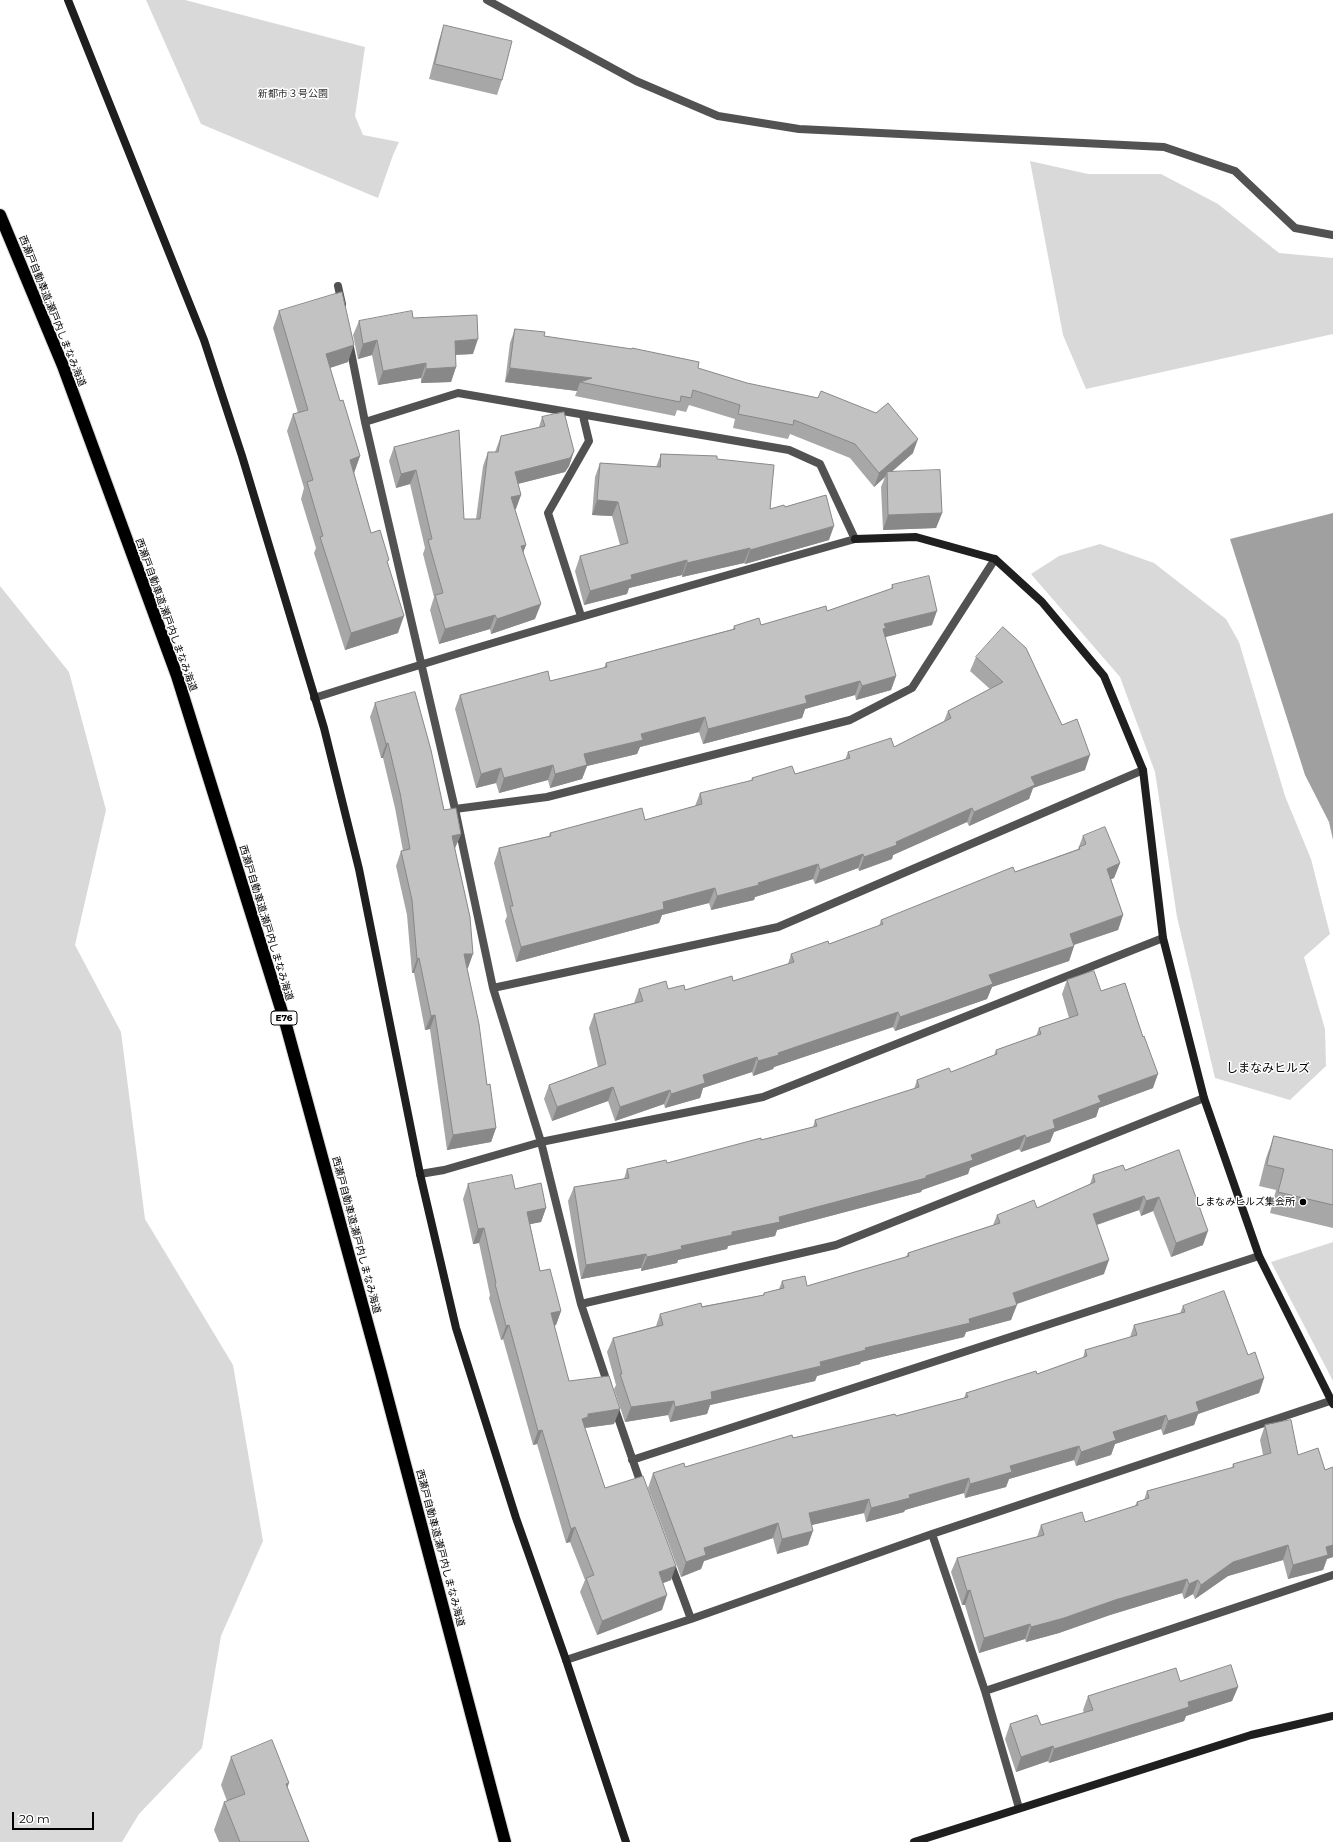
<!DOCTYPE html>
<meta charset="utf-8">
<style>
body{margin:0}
#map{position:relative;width:1333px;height:1842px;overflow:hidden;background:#fff;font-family:Montserrat,sans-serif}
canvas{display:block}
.scale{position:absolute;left:12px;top:1812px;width:82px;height:18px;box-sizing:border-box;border:2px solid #000;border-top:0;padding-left:5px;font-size:12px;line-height:14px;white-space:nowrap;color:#000;-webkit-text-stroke:3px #fff;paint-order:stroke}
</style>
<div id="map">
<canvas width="1333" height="1842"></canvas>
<div class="scale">20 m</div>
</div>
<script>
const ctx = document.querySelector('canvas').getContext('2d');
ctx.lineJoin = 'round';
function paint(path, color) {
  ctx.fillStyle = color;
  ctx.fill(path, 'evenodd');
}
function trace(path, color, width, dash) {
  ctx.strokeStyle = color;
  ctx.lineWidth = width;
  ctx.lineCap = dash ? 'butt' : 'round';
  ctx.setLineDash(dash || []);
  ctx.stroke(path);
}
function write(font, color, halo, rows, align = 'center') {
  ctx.font = font + ' Montserrat,"Noto Sans JP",sans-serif';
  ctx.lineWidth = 3;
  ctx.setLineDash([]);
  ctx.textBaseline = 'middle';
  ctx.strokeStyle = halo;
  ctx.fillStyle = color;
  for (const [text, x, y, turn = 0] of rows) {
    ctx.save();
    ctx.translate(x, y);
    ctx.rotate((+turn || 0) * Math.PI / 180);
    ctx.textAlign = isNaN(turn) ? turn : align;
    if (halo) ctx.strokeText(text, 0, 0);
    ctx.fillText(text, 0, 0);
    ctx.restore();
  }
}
paint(new Path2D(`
 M146,0h39l180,47 -10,69 8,19 36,7 -6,13 -15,43 -177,-74z
 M1030,161l58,13h73l57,30 61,49 54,5v76l-247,55 -23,-54z
 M1100,544l54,19 72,56 13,23 46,154 26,63 19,75 -26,23 21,72 1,37 -36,34 -75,-22 -38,-161 -22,-145 -35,-95 -89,-103 28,-18z
 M0,586l69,86 37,138 -31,135 46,87 24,187 88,146 30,176 -42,95 -19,112 -63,66 -17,28h-122z
 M1333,1242v139l-62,-119z`), '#d9d9d9');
paint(new Path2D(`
 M1333,513v327l-4,-18 -24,-47 -75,-236z`), '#a0a0a0');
const highway = new Path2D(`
 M0,215l63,151 114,310 109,349 95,348 124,469`);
trace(highway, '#dbdbdb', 14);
trace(new Path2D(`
 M487,0l149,81 82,35 81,13 365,18 71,24 60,57 38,7
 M338,286l4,18
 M349,342l16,80
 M581,616l-33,-103 41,-72 -6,-25
 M314,698c179,-57 360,-108 541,-159l-35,-75 -31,-14 -331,-57 -93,29 90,387 38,179 48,154 40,162 27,81
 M455,809l92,-12 303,-77 62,-32 83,-129
 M493,988l285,-61 365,-157
 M420,1174l24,-4 97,-28 222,-45 400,-159
 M581,1304l255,-59 368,-147
 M614,1406l28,81
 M632,1460l627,-204
 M932,1534l53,157 34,117
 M670,1562l21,57
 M566,1660l125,-41 241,-85 398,-133
 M985,1691l348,-116`), '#525252', 8);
trace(new Path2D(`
 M68,0l136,340 38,116 82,272 35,141 61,305 36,154 60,190 50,142 60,182
 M855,539l61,-2 79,22 47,43 62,74 39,94 20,168 41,160 55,158 74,148
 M914,1842l337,-107 82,-19`), '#1f1f1f', 8);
trace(highway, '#000', 12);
paint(new Path2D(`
 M444,25l58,55 -5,15 -68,-16 10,-39z
 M279,311l69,51 -18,6 10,33 20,55 -6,17 17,60 17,31 10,69 -53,17 -31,-97 2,-5 -15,-49 3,-11 -17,-57 6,-17 5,-1 -25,-85z
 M413,318l60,36 -18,1 1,12 -5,15 -30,1v-5l-43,7 -6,-30 -14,4 -5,-24 6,-14z
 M515,329l29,7 154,32 215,85 -22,19 51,41 -6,15 -53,2 -2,-43 4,-10 -11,10 -24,-29 -60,-24 -2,5 -55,-11 2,-9 -46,-14 -3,7 -9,-2 -2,6 -100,-20 2,-5 -72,-9 5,-39z
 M542,417l32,34 -5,15 -4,6 -47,12 3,11 -6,14 11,36 -3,7 12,67 -44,15 -1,-5 -51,15 -9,-34 4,-13 -11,-43 2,-6 -15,-64 -14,4 -7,-27 5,-14 70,72h12l7,-53 5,-14h7l6,-16 38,-9z
 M661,454l56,5 53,50 15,-2 44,33 -84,24 -1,-1 -62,14v-2l-53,13 -2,6 -43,11 -9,-34 5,-15 40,-11 -8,-29 -20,-1 3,-38 5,-14 56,4z
 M892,585l40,40 -47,12 11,39 -5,14 -35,10 -1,-5 -50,14 -3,9 -99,26 -4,-12 -59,15 -3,7 -50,12 -5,13 -32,9 -2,-8 -49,13 -3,-10 -20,5 -21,-79 5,-14 90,-14 54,-13 2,-5 127,-34 1,-3 27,-1 66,-14 64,-22z
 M976,657l86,68 23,45 -52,18 -4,11 -60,27 -2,-4 -74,33 -1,4 -33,12 -1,-3 -43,16 -2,-5 -58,18 -1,3 -43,10 -2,-7 -47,12 -3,8 -143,39 -11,-41 2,-5 -13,-53 5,-15 50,-12 1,-3 95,-13 50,-14 5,-13 51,-12 1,-3 43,-4 50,-14 3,-8 46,-5 50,-26 4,-10 42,-22 -20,-18z
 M375,703l69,107 17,24 -6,14 13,120h-1l20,117 9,43 -5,14 -44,8 -17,-121 -5,1 -11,-57h-2l-5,-58 -11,-49 5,-15h2l-8,-43 -12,-50h-2l-11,-41z
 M1083,836l37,27 -6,15 -3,1 12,36 -5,15 -44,15v1l-5,15 -77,26 -5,12 -92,32 -2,-4 -119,40 -1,2 -20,7 -1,-4 -49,16 -3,10 -35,10 -1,-4 -49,17 -7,-20 -56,20 -8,-22 5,-14 49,-18 -9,-39 5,-14 40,-11 5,-14 46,1 48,-9 55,-17 3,-10 38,-10 50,-18 2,-6 197,-71z
 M1067,980l34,11 52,97 -54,20 -3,9 -42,15 -4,10 -29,10 -2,-3 -49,19 -2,6 -46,16 -1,2 -144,38 -2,6 -47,10 -1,3 -49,11 -1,3 -36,8v-3l-60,11 -13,-78 6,-14 50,-8 3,-10 40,-6 146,-36 2,-7 99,-31 3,-9 34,-8 43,-17 2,-5 40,-14 3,-8 30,-10 -7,-24z
 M1274,1136l59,14v78l-63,-15 6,-23 -17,-4 7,-28z
 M1179,1150l24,95 -32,12 -18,-46 -12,5 -2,-6 -42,15 7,49 -88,30 -5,16 -45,12 -2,5 -103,25 -1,2 -43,12 -2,5 -105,24 -3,9 -37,8 -2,-7 -43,7 -11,-33 2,-4 -9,-33 6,-14 43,-12 4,-12 103,-19 1,-2 15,-4 3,-8 25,5 99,-29 2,-4 85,-28 4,-10 40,-7 53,-24 3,-9 32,-5z
 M468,1184l47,5 31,19 -5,14 -11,2 10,47 21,40 -5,14 -2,1 15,55 45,43 -29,4 20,60 66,92 -8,3 -1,27 -65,25 -17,-43 5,-12 -15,-38 -4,1 -29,-99 -4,1 -30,-106 -2,1 -12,-42 1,-3 -11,-52 -6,1 -10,-45z
 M1183,1306l65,49 16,23 -5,15 -61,21 -4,11 -31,10 -2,-6 -46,15 -4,11 -35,11 -2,-6 -65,19 -3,8 -41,11 -1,-5 -59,17 -1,2 -38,10 -2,-9 -52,12 -4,20 -31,9 -4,-16 -69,23 -3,8 -20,8 -33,-89 5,-15 32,-6 108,-29 103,-22 68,-18 2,-5 71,-19 46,-16 2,-8 45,-13 4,-12 46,-12z
 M1265,1425l33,30 27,15 8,-3v90l-6,2 -4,11 -35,9 -5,-19 -55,16 -33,23 -2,-5 -9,5 -2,-6 -72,22 -51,18 -33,9 -1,-3 -46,14 -14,-48h-3l-11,-33 6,-14 80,-21 4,-12 44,-3 50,-16 2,-4 7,-2 3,-9 85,-23 1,-4 30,-9 -3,-15z
 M1180,1681l58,6 -6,14 -46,15 -2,5 -135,42 -1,-2 -32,11 -11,-33 5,-15 31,1 43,-12 -1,-3 5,-14z
 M231,1757l56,31 22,54h-90l-5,-12 10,-28 3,-1 -6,-16z`), '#a7a7a7');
paint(new Path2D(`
 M478,339l-5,15 -24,1 6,-14z
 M377,340l-5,15 -14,4 5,-15z
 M354,345l-6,17 -28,9 6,-17z
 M426,363l-5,15 -43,7 5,-14z
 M456,367l-5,15 -30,1 5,-14z
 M510,368l82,10 -12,4 -3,9 -72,-9z
 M918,439l-5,14 -26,23v-4l-2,5 -11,10 5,-14z
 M574,451l-5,15 -4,6 -56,14 6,-14z
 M360,456l-6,17 -11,3 7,-16z
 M416,470l-6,14 -14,4 5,-14z
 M521,495l-5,14 -10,3 5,-15z
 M597,500l21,2 -6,14 -20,-1z
 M942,513l-6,15 -53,2 5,-15z
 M834,526l-5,14 -84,24 5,-14z
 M526,545l-5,14v-13z
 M750,548l-6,15 -62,14 5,-14z
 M687,560l-5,15 -53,13 -2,6 -43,11 6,-14 41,-16z
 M541,604l-6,15 -44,15 6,-15z
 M937,611l-5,14 -50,13 -4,5 6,-19z
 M495,615l-5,14 -51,15 6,-15z
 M404,616l-6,17 -53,17 6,-17z
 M896,676l-5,14 -35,10 6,-14z
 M860,681l-5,14 -50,14 -3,9 -99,26 5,-15 97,-33z
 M705,717l-6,15 -59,15 -3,7 -50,12 -5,13 -32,9 5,-14 29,-20 57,-20z
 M388,743l-5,15h-2l5,-14z
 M1090,755l-5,15 -52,18 -4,11 -60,27 5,-14 57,-35z
 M553,765l-5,15 -49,13 5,-15z
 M501,768l-5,15 -20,5 5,-14z
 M972,808l-5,14 -74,33 -1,4 -33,12 5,-14z
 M461,834l-6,14 -9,2 6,-14z
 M863,854l-5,14 -43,16 5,-14z
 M1120,863l-6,15 -12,5 5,-14z
 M818,864l-5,15 -58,18 -1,3 -43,10 6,-14z
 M715,888l-6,15 -47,12 -3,8 -143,39 5,-15 142,-45z
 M1123,915l-5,15 -54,18 6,-14z
 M1074,946l-5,15 -77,26 -5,12 -92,32 5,-14 89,-42z
 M464,954h9l-5,14 -9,1z
 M419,958l-5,15h-2l5,-14z
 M898,1012l-5,15 -119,40 -1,2 -20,7 5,-15 20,-8z
 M435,1015l-5,14 -5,1 6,-14z
 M757,1057l-5,15 -49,16 -3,10 -35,10 6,-14 32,-19z
 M1158,1074l-5,14 -54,20 -3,9 -42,15 -4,10 -29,10 5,-14 27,-18 45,-24z
 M613,1087l-5,14 -56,20 5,-14z
 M670,1090l-6,14 -49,17 5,-14z
 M496,1128l-5,14 -44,8 6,-15z
 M1025,1135l-6,14 -49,19 -2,6 -46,16 -1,2 -144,38 -2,6 -47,10 -1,3 -49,11 -1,3 -36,8 6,-14 34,-11 51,-14 47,-15 147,-41 45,-21z
 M1144,1196l-5,14 -52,18 6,-14z
 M1159,1197l-6,14 -12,5 5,-15z
 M546,1208l-5,14 -20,4 6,-14z
 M484,1228l-5,15 -6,1 5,-15z
 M1208,1231l-5,14 -32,12 5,-14z
 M646,1254l-5,14 -60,11 5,-14z
 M1109,1260l-5,14 -96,33 5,-14z
 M1017,1305l-6,15 -45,12 -2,5 -103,25 -1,2 -43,12 -2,5 -105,24 -3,9 -37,8 5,-15 36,-15 109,-30 45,-14z
 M561,1311l-5,14 -11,3 6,-15z
 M509,1325l-6,14 -2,1 5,-14z
 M1264,1378l-5,15 -61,21 -4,11 -31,10 5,-14 28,-19z
 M674,1401l-6,14 -43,7 6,-15z
 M620,1409l-6,15 -30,4 -2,-9 6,-5z
 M1166,1415l-5,14 -46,15 -4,11 -35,11 5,-14 32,-20z
 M542,1430l-5,14 -4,1 5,-14z
 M1079,1446l-5,14 -65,19 -3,8 -41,11 5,-14 40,-18z
 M969,1478l-5,15 -59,17 -1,2 -38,10 5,-14 38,-13z
 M869,1499l-5,14 -61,14 6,-14z
 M778,1523l-5,15 -69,23 -3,8 -20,8 5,-15 18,-14z
 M575,1527l-5,15 -4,1 5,-14z
 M813,1531l-5,14 -31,9 5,-15z
 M1288,1545l-5,15 -55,16 -33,23 6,-14 32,-23z
 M1333,1545v12l-6,2 -4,11 -35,9 5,-14 33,-18z
 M676,1566l-5,14 -18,7 6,-15z
 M1187,1579l-5,14 -72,22 -51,18 -33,9 5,-15 84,-27z
 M1198,1580l-5,14 -9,5 5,-15z
 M970,1590l-5,15h-3l5,-14z
 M667,1595l-5,15 -65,25 5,-14z
 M1030,1624l-5,15 -46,14 5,-15z
 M1238,1687l-6,14 -46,15 -2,5 -135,42 5,-14 134,-47z
 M1053,1746l-5,15 -32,11 5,-15z
 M289,1783l-10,27 7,-26z`), '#888');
const building = new Path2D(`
 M444,25l68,16 -10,39 -67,-16z
 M342,292l12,53 -28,9 14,47 3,-1 17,56 -10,4 21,73 9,-3 9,30 -2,1 17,55 -53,17 -31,-96 3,-1 -16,-54 6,-2 -20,-66 15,-4 -29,-99z
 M412,311l1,7 64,-3 1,24 -23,2 1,26 -30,2v-6l-43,8 -6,-31 -14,4 -4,-23z
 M515,329l30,3 -1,4 88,13v-1l67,14 -1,6 49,15 71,15 3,-7 55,22 12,-10 30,36 -39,34 -24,-29 -61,-24 -1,5 -55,-11 2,-9 -47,-15 -2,8 -10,-2 -1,6 -100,-20 12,-4 -82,-10z
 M564,412l10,39 -4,7 -55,14 6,23 -10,2 15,48 -5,1 20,58 -44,15 -2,-4 -50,14 -10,-34 8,-2 -15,-53 4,-1 -16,-69 -15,4 -7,-27 65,-17 5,89h16l8,-67h10l3,-16 44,-10 -3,-9z
 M661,454l56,2v3l57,6 -4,44 14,-4 1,2 41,-12 8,31 -84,24v-2l-63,15v-3l-56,15 1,4 -42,12 -10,-35 48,-13 -10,-41 -21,-2 3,-37 60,4z
 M940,470l2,43 -54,2 -1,-43z
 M929,576l8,35 -53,13 2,4 -3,1 13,47 -34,10 -2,-5 -55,15 2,7 -99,26 -3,-12 -64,17 2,6 -59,14 3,11 -32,9 -2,-9 -49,13 -3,-10 -20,6 -21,-79 88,-24 2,10 57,-14 -1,-4 129,-34 -1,-3 25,-8 2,7 65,-19 1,5 66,-23 -1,-3z
 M1003,627l23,21 36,77 15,-6 13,36 -59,22 4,8 -61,27 -2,-4 -76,34 1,3 -33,12 -1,-3 -43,16 -2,-6 -60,19 1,2 -42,11 -2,-8 -52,14 1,7 -143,38 -11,-41h3l-14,-58 52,-12 -1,-3 92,-25 3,12 57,-16 -2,-11 53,-13 -1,-2 40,-12 3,8 55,-16 -2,-6 43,-14 3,9 57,-29 -3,-7 55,-29 -27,-25z
 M415,692l16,58 13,60 12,-2 5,26 -9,2 18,81 3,37h-9l15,70 8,61 3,-1 6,44 -43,7 -18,-120 -4,1 -12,-58 -2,1 -5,-59 -11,-49 9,-2 -10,-56 -12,-50 -2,1 -11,-41z
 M1105,827l15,36 -13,6 16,46 -53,19 4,12 -85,29 4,9 -93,33 -2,-5 -120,41 1,2 -21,6 -1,-4 -54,18 2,8 -34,11 -1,-4 -50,17 -7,-20 -56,20 -8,-22 57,-21 -12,-50 49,-13 -4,-12 27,-8 2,8 16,-4 1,5 47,-14 1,5 61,-19 -3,-8 37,-13 1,3 54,-20 -2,-4 132,-53 2,5 65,-23 -1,-2 7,-3 -3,-8z
 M1094,971l7,20 24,-8 18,54 1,-1 14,38 -60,22 3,6 -48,18 2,8 -29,10 -1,-3 -54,20 2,5 -47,16v2l-147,39 1,5 -48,10v3l-51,11 1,3 -35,8 -1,-3 -60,11 -12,-78 55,-9 -2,-9 39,-9 1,3 94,-25v2l56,-14 -2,-6 104,-33 -2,-7 32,-12 2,4 46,-18 -1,-4 45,-16 -2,-6 39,-13 -11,-35z
 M1274,1136l59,14v55l-55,-13 6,-23 -17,-4z
 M1179,1150l29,81 -32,12 -17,-46 -13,4 -2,-5 -51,18 16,46 -96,33 4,12 -48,14 1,4 -105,25 1,2 -46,12 1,4 -110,26 1,7 -37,8 -1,-6 -43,6 -11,-33h2l-9,-36 50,-13 -3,-11 41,-11 1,4 62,-12v-2l20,-5 -2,-7 23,-5 2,10 102,-30 -1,-3 92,-30 -3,-8 37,-15 3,8 58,-26 -2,-7 30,-10 2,5z
 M512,1175l3,14 26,-6 5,25 -19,4 13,59 10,-2 11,42 -10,2 18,68 40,-5 11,33 -32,5v3l-6,2 23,69 38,-12 33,90 -17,6 8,23 -65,26 -16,-43 8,-3 -19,-48 -4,2 -29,-99 -4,1 -29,-106 -3,1 -11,-42 1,-1 -12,-55 -6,1 -10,-45z
 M1224,1291l24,64 7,-3 9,26 -68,24 3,9 -31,10 -2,-6 -53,17 3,8 -35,12 -2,-6 -69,20 2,6 -42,12 -1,-6 -60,17 1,3 -39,10 -2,-9 -60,14 4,18 -31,8 -4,-16 -74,25 2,7 -20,7 -33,-89 31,-10 1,4 107,-32 1,3 102,-24 1,2 72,-19 -2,-4 70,-22 1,3 50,-18 -2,-6 52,-15 -3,-10 51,-13 -2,-6z
 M1291,1420l7,35 20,-7 7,22 8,-3v78l-7,2 2,8 -35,10 -5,-20 -55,17 -32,23 -3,-5 -9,4 -2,-5 -72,21 -51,18 -33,9 -1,-3 -46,14 -14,-48 -3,1 -10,-33 87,-23 -3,-10 41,-13 3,10 53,-17 -1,-3 12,-4 -2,-7 87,-24 -1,-3 38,-11 -6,-28z
 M1231,1665l7,22 -50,15 1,5 -135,42 -1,-3 -32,11 -11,-33 27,-9 4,10 52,-15 -5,-14 88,-28 4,13z
 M272,1740l17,43 -3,1 23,58h-69l-16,-40 21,-8 -14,-37z`);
paint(building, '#c2c2c2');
trace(building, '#888', 1);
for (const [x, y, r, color] of [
 [1303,1202,4,"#000"]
]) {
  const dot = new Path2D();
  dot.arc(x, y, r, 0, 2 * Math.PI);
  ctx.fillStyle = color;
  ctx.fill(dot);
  trace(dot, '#fff', 1.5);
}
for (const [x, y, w] of [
 [284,1018,26]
]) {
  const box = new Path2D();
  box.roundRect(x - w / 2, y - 7, w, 14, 3);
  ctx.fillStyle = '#fff';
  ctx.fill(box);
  trace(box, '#000', 1);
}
write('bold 9px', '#000', null, [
 ["E76",284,1018]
]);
write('10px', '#303030', '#fff', [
 ["新都市３号公園",293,94]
]);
write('10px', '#000', '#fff', [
 ["西瀬戸自動車道;瀬戸内しまなみ海道",52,311,68],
 ["西瀬戸自動車道;瀬戸内しまなみ海道",166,615,70],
 ["西瀬戸自動車道;瀬戸内しまなみ海道",266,923,73],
 ["西瀬戸自動車道;瀬戸内しまなみ海道",356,1235,75],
 ["西瀬戸自動車道;瀬戸内しまなみ海道",440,1548,75]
]);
write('10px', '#000', '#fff', [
 ["しまなみヒルズ集会所",1295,1202]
], 'right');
write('12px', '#000', '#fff', [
 ["しまなみヒルズ",1268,1068]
]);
</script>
